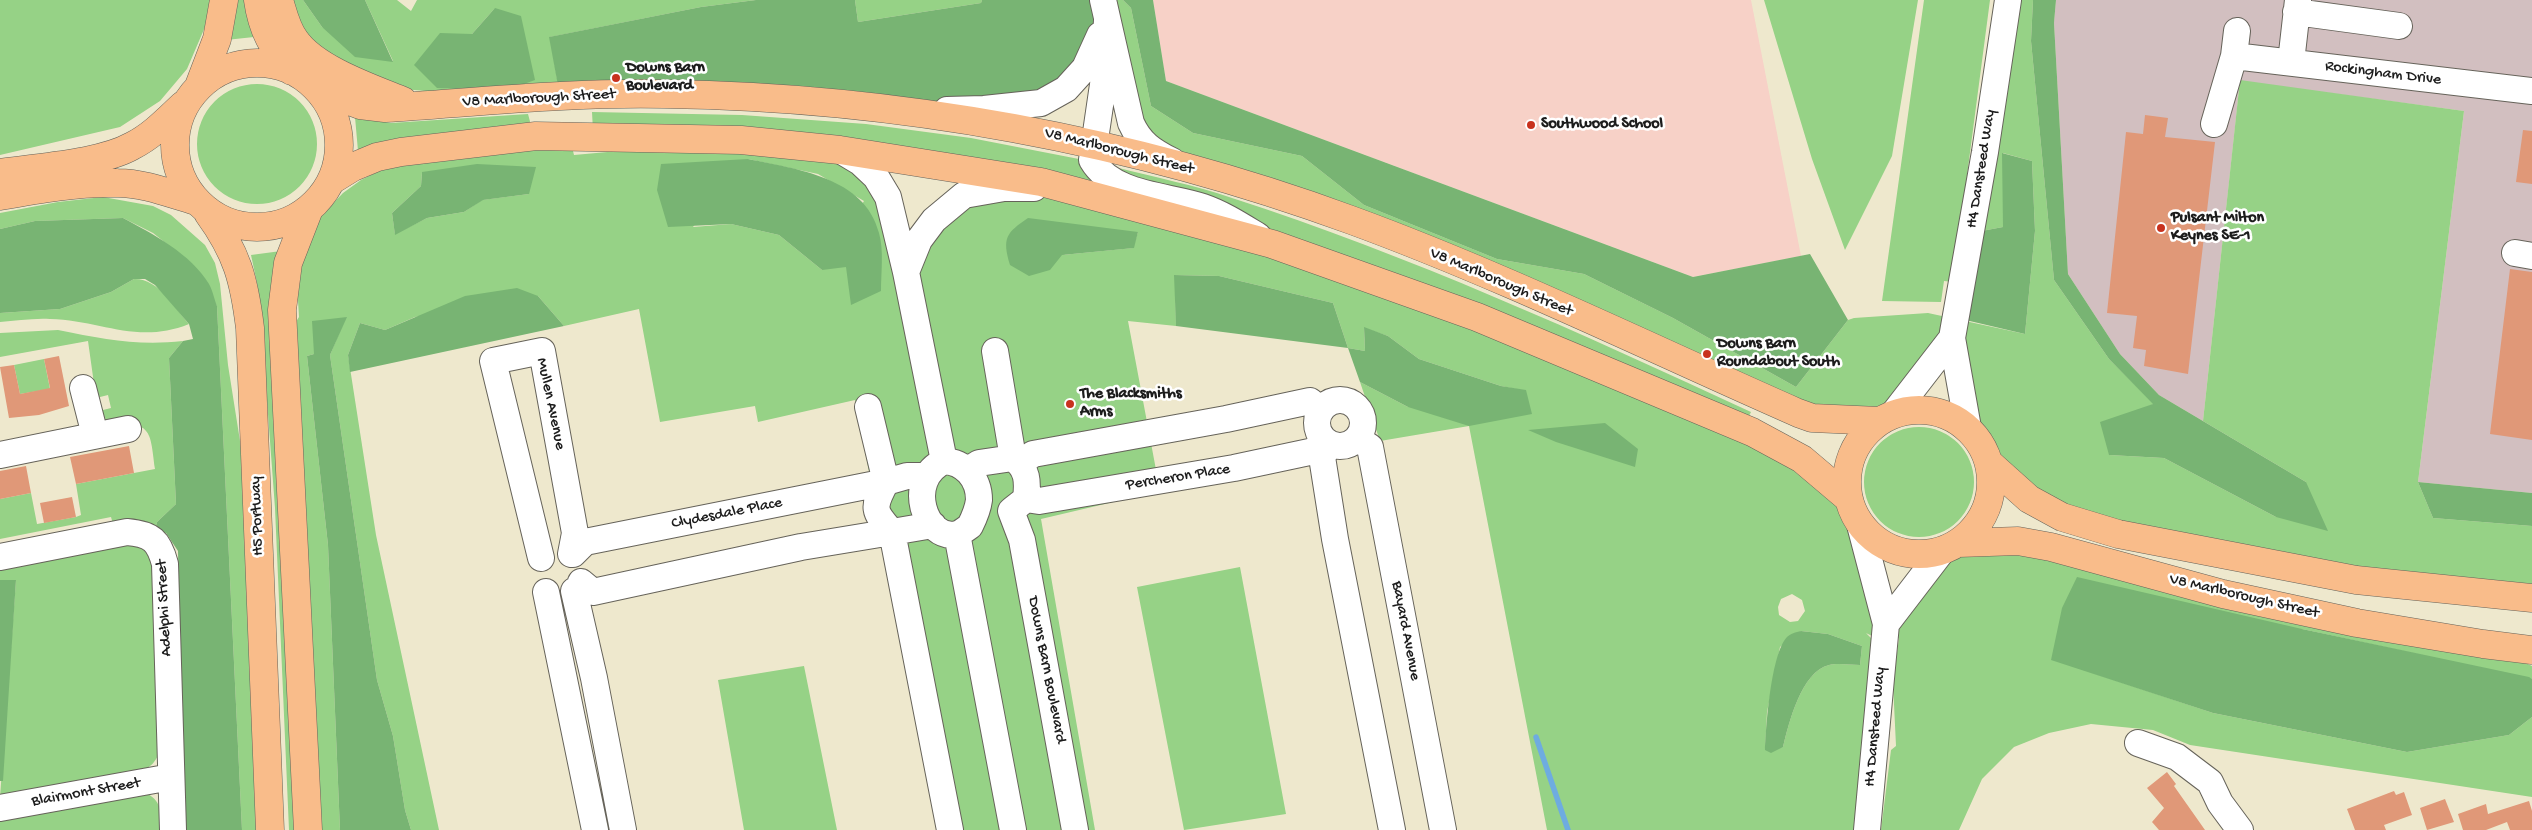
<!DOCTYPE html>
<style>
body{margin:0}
canvas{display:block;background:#eee8cd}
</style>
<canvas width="2532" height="830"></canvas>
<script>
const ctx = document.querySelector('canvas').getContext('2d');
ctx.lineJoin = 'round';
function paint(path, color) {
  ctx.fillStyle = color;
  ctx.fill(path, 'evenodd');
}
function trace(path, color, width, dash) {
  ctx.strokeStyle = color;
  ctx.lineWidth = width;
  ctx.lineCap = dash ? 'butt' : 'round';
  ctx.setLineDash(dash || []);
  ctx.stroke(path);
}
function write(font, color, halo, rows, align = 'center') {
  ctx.font = font + ' "Gochi Hand",sans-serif';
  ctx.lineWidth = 5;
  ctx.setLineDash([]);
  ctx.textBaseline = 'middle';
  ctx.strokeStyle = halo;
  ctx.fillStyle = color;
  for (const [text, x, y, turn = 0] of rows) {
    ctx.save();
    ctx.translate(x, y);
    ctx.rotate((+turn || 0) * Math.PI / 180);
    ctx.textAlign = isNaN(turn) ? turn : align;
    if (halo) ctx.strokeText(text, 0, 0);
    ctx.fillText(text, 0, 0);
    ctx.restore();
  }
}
paint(new Path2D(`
 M1153,0h598l50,256 -108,21 -527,-196z`), '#f7d1c7');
paint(new Path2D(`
 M2056,0h476v493l-114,-11 46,-371 -224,-30 -37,340 -44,-26 -39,-41 -52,-80 -14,-251z`), '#d2bfc0');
paint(new Path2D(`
 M0,0h211v13l-24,56 -27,32 -40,26 -120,28z
 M232,0h13l9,37 -28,3z
 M279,0h24l19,27 71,34 -28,-61h32l14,11 6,-11h339l-55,7 -151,30 11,65 -196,-16 -22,-10zM495,8l-58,80 3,-54h32z
 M855,0h127l-1,3 -123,19z
 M1103,0h20l8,8 20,98 42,27 109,23 62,49 133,54 87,15 89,44 123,69 52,-67 6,-2 74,-5 97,21 10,-103 -3,-70 -29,-8v74l-32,6 37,-233h25l-2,41 23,239 55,79 45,45 -22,9 -23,42 55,3 112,59 30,-35 -103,-61 37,-341 224,31 -46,371 15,36 99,8v64l-414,-56 -130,-74 -10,-21 -10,-11 -16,-89 -58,74 -82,5 -662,-268z
 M1764,0h154l-26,156 -47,94 -33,-91z
 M1924,0h66l-37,282 -9,-1 -3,21 -59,-1z
 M197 144a60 60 0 1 1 120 0a60 60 0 1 1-120 0Z
 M592,112l150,3 124,9 105,14 113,22 10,21 -1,5 -500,-55z
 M528,114l4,15 -142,11 -32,11 -3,-34 36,6z
 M570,139l4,16 167,-15 119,22 46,109 41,-63 111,-23 214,59 360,138 216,116 12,27 26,99 72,-81 525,101 49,22v13l-230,-50 -251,30 162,54 194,39 102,-17 23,-18v80l-342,-52 -37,-15 -62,-6 -42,9 -35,14 -32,32 -23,51h-78l10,-80 5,-4 -3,-63 6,-45 -15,4 -18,-9 6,6 -17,191h-308l-78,-404 -89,15 -20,-59 48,25 118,-16 -25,-5 -82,-27 -31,-23 -24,-8 1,23 -17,-3 -15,-45 -114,-27 -44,-1 1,51 -48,-5 32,170 -119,28 54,311h-156l-84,-430 -97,22 -3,-16 -95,16 -21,-113 -75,17 -26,-30 -123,21 -30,13 -25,-7 -12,32 28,180 63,295h-28l-6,-20 -12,-74 -16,-56 -47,-325 16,-38 -32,37 -7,2 21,189 12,285h-31l-25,-490 15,-23 -2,-33 4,-18 20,-50 22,-23 18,-13 18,-9 24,-7zM748,159l70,15 46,27 -42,69 -43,-35 -48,-11 -38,3zM422,172l107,22 -47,6 -18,12 -37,6 -32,16 -3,-21 29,-27zM1138,232l-5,16 -71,7zM1792,594l10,6 3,11 -7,10 -8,1 -11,-7 -1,-8 3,-8zM1801,631l27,3 34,12 -2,19c-10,0 -22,-2 -31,0 -28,7 -40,58 -46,82l-18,3 2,-38 13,-65z
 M1115,167c39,10 79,18 117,31 179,58 349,135 519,214l-6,12 -616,-242z
 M103,197l50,9 18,9 34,30 10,18 5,21 8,81 15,95 18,370h-19l-25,-524 -26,-43 -38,-30 -30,-15 -88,3 -35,8v-16l58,-11z
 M281,251l18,579h-10l-14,-322 -15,-201 -3,-24 -6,-28z
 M134,279c24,-1 40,28 55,45 -52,21 -88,-4 -139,-5 -17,-1 -34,2 -50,3v-9l60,-4 51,-17z
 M58,330c45,9 79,16 125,11l-14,17 7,146 -19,18 -2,8 -42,-6 -2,-7 -111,22v-40l31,-6 6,31 39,-7 5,-2 -5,-31 79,-15c-5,-40 -3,-46 -47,-47l-9,-11 12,-3 -3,-13 -12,3 -8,-57 -88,16v-24z
 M44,359l6,30 -30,5 -6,-29z
 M1864 482a55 55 0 1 1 110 0a55 55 0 1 1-110 0Z
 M139,543l14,15 6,195c-4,9 -7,13 -16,17l-143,27 16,-217h-16v-14z
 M1240,567l46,247 -102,16 -47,-243z
 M804,666l33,164h-93l-26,-150z
 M144,792c18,8 17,20 18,38h-162v-13z`), '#96d286');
paint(new Path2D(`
 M303,0h62l28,62 -38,-5 -33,-30z
 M756,0h99l3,22 123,-19 1,-3h121l4,20 -66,83 -480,-1 -12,-65 152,-30z
 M1123,0h30l13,81 527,196 117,-23 38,66 -52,67 -123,-69 -89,-44 -87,-15 -133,-54 -62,-49 -109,-23 -42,-27 -20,-98z
 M2033,0h23l-2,23 14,251 52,80 39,41 147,87 22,49 -52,-14 -112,-59 -55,-3 -9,-33 53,-18 -44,-45 -55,-79 -23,-239z
 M495,8l26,8 14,64 -28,10 -70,-2 -23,-23 26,-32 32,1z
 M2002,153l30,8 3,70 -10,103 -68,-16 14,-85 32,-6z
 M748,159c48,10 117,18 131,74 5,17 2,40 2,58l-30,14 -5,-38 -24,3 -43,-35 -48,-11 -63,3 -11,-37 4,-26z
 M477,164l59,3 -7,27 -46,6 -19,12 -37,6 -32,17 -3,-22 29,-27 1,-14z
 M123,218c30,16 68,36 86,66 4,7 5,15 8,22l25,524h-58l-6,-279 -12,-18 -11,-3 2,-8 19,-18 -7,-146 14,-17 10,-2 -4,-15 -34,-39 -10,-6h-11l-23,13 -51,17 -60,4v-84l35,-8z
 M1028,218l110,14 -4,16 -72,7 -12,15 -21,6 -19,-11c-8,-27 -4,-32 18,-47z
 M1174,275l45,1 114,27 15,45 17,3 -1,-24 24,9 31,23 82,27 25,4 6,24 -63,12 -61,-19 -48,-25 -12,-34 -172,-22z
 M517,288l21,8 26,30 -214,46 -2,-17 12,-32 25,7 80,-34z
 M347,317l-17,38 47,325 16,56 12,74 6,20h-71l-12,-285 -21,-189 7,-2 -2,-33z
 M1605,423l33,26 -3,18 -79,-25 -28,-12z
 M2418,482l114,11v33l-99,-8z
 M2077,577l225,52 227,48 3,2v38l-23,18 -102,17 -194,-39 -162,-53 11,-52z
 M0,580h16l-13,201h-3z
 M1801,631l27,3 34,12 -2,19c-10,0 -22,-2 -31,0 -28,7 -40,58 -46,82l-12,6 -6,-3c1,-25 6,-96 22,-113 3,-3 9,-5 14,-6z`), '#78b473');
trace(new Path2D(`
 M1536,737l32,93`), '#6eace0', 5.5);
paint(new Path2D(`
 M2145,115l23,3 -3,19 50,5 -27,232 -44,-8 2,-16 -13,-2 4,-32 -30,-3 19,-181 17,2z
 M2523,130l9,1v53l-16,-2z
 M2510,269l22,3v168l-42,-6z
 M59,356l10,50 -30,9 -30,3 -9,-51 14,-2 6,29 30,-6 -6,-29z
 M129,446l5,27 -58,11 -6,-27z
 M26,466l5,27 -31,6v-28z
 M72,497l4,20 -32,6 -4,-20z
 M2167,772l9,12 -2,2 31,44h-46l-7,-8 12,-14 -17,-20z
 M2394,791l2,4 8,-3 8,23 -28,10 2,5h-31l-8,-21z
 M2445,799l9,23 -27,8 -7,-22z
 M2529,801l3,10v19h-22l-3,-8 -21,8h-23l-5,-16 28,-10 2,10z`), '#e09878');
const minor = new Path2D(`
 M1103,0l28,123c9,20 21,28 41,38
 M2296,12l103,14
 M1107,20l-3,58 -12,82c21,36 76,35 111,47 20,7 37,18 55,29
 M2234,56l298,35
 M2291,62l7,-62
 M947,110l37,-1 57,-6 25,-14 19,-21 15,-33
 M2214,124l20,-68 3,-25
 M840,150l20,12 16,15 12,20 18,75 38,189
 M2515,253l17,3
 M906,272l13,-32 15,-20 30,-25 40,-7h30
 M995,351l18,107
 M83,388l12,47
 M1317 423a23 23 0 1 1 46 0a23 23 0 1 1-46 0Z
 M1894,413l58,-75
 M1968,428l-16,-90 33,-186 23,-152
 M1358,439l12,8 73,383
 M1330,444l-8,13 13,82 57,291
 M0,455l128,-26
 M944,461c20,1 35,17 35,39 -1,8 -5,18 -9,26 -3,2 -9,7 -13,8 -32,8 -53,-54 -13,-73z
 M1020,463l13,-9 193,-35 84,-18 10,9
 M968,470l11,-7 34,-5c15,11 15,24 13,41l-14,11
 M926,476h-19l-21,6c-14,26 -13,29 6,50l41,-7
 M1026,499l13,2 195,-33 80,-17 9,-11
 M1011,511l11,29 53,290
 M1860,525l26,99 -19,206
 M957,534l56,296
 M573,554l12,-12 301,-60 -18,-75
 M0,557l127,-25c25,2 32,9 38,32l8,266
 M541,558l-48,-197 49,-10 33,182 -4,21
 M581,582l12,10 208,-45 91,-15 58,298
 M574,591l20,87 29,152
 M546,592l49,238
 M1886,624l56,-73
 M2138,743l39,14 33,25 10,21 20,27
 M0,808l171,-31`);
const major = new Path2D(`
 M258,0c4,29 15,49 34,71
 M279,0c4,13 7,28 16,40 20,29 76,48 108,61
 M175 145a82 82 0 1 1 164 0a82 82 0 1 1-164 0Z
 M199,86l18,-47 7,-39
 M316,88l44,17 25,3c94,-6 187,-16 280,-14 233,3 468,46 686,126 153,56 299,128 447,193l14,5 67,3
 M0,173c37,-6 100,-9 132,-27 20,-10 35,-26 51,-41
 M332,180l21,-13 24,-10 24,-5 135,-16 205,4 99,10 201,32 231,62 205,73 275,115 50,27 46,39
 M0,196c39,-7 78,-14 118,-13 26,0 53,11 78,18
 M208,213c29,40 36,66 42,115l20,502
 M1847 482a72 72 0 1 1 144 0a72 72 0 1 1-144 0Z
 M1990,464l39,35 33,18 56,17 238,46 176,18
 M1958,543l60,-2 33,6 172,47 134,29 126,21 49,6
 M308,830l-26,-520 6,-47 21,-54`);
trace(minor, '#66635a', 28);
trace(major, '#66635a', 29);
trace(minor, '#fff', 26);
trace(major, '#f9bc8a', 28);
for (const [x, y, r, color] of [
 [616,78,5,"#c8321e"],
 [1531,125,5,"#c8321e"],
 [2161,228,5,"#c8321e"],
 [1707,354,5,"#c8321e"],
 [1070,404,5,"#c8321e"]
]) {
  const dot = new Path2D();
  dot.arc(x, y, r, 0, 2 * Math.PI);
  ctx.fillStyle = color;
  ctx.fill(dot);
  trace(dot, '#fff', 2);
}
write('bold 16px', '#1c1c1c', '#fff', [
 ["Downs Barn",626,69],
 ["Boulevard",626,87],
 ["Southwood School",1541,125],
 ["Pulsant Milton",2171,219],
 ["Keynes SE-1",2171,237],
 ["Downs Barn",1717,345],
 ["Roundabout South",1717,363],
 ["The Blacksmiths",1080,395],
 ["Arms",1080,413]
], 'left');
write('16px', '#1c1c1c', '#fff', [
 ["Rockingham Drive",2383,74,7],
 ["V8 Marlborough Street",539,99,-3],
 ["V8 Marlborough Street",1119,152,14],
 ["H4 Dansteed Way",1982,169,-81],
 ["V8 Marlborough Street",1501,283,23],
 ["Mullen Avenue",550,404,78],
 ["Percheron Place",1178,478,-9],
 ["Clydesdale Place",727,514,-11],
 ["H5 Portway",258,516,-92],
 ["V8 Marlborough Street",2244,597,13],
 ["Adelphi Street",165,608,-93],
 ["Bayard Avenue",1405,631,79],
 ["Downs Barn Boulevard",1046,670,79],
 ["H4 Dansteed Way",1876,727,-85],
 ["Blairmont Street",86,793,-10]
]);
</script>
